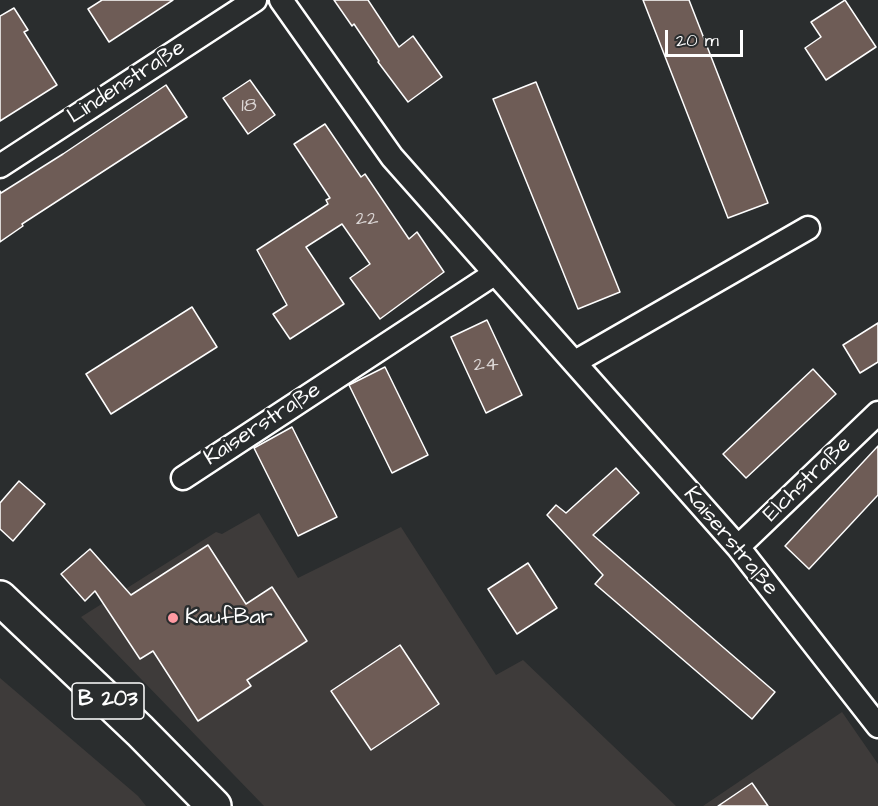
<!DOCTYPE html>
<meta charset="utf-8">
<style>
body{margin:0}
#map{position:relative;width:878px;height:806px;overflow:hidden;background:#2a2d2e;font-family:"Architects Daughter",sans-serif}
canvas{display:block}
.scale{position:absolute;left:665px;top:30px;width:78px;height:27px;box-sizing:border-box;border:3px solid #fff;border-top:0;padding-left:8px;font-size:18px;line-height:21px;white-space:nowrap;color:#fff;-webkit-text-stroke:4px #2a2d2e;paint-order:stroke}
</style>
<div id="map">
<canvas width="878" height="806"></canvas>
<div class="scale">20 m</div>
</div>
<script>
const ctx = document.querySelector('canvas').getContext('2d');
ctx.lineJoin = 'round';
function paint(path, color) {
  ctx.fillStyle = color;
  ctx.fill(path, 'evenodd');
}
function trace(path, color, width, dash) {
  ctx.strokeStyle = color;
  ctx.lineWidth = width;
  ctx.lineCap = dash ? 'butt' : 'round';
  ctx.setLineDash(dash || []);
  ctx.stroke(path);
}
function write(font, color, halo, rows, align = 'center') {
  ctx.font = font + ' "Architects Daughter",sans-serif';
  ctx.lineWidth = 5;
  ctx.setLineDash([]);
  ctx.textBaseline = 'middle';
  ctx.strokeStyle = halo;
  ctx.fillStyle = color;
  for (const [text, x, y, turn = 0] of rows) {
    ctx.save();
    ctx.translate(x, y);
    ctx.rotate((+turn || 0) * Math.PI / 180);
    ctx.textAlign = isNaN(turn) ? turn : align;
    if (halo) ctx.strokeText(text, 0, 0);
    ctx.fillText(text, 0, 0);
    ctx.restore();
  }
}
paint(new Path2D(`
 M259,513l39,65 103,-51 95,148 27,-15 153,146h-412l-183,-189 135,-85 6,2z
 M0,678l138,118 8,10h-146z
 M842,712l36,52v42h-175z`), '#3e3b3a');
const building = new Path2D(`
 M102,0h71l-64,42 -21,-33z
 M334,0h34l31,47 14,-11 29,41 -34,25 -30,-40 1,-1 -25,-37 -2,2z
 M643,0h46l79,203 -40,15z
 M845,0l31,47 -50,33 -21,-32 16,-11 -10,-15z
 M14,8l14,22 -4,2 33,53 -57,36v-105z
 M250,80l25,35 -27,19 -25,-36z
 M536,82l84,210 -42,17 -85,-210z
 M166,85l21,32 -165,107 1,2 -23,16v-51l1,2 62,-39z
 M325,124l36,53 4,-3 44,65 8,-7 27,40 -64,47 -30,-41 20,-14 -28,-40 -36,23 38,57 -54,35 -17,-25 14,-9 -30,-55 71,-46 -2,-4 4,-2 -36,-54z
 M192,307l25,40 -106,67 -25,-40z
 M487,320l35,75 -36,18 -35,-76z
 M878,323v39l-18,11 -17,-28z
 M385,367l43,88 -36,18 -43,-88z
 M813,369l23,25 -90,84 -23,-24z
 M292,427l45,90 -39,19 -44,-88z
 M878,446v49l-69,74 -24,-23z
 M616,468l23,25 -46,42 182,157 -23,27 -157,-135 8,-9 -56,-60 9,-10 10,8z
 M19,481l26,23 -32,37 -13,-12v-26z
 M208,545l38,59 26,-17 35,54 -60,39 4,6 -53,35 -45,-70 -13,8 -45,-68 -10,10 -24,-27 29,-25 41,46z
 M528,563l29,45 -40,26 -29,-45z
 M400,645l39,59 -68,46 -40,-59z
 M752,783l16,23h-50z`);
paint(building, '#6e5c56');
trace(building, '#fff', 1.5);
const street = new Path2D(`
 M281,0l111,157 346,390 140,179
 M0,166l255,-166
 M575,362l233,-134
 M183,478l311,-204
 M738,547l140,-134`);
const primary = new Path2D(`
 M0,598l140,133 74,75`);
trace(street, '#fff', 27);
trace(primary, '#fff', 38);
trace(street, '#2a2d2e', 22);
trace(primary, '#2a2d2e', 33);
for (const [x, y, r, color] of [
 [173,618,6,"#ff9aa2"]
]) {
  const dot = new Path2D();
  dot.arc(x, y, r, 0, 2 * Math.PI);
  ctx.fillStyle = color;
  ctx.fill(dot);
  trace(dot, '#2a2d2e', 2);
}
write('20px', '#dbd6d5', null, [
 ["18",249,107],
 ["22",367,220],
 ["24",486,366]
]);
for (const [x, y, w] of [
 [108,701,72]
]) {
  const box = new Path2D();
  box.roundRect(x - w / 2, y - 18, w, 36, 4.5);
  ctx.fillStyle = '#2a2d2e';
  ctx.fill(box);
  trace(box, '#fff', 1.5);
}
write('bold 21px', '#fff', null, [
 ["B 203",108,701]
]);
write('22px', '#fff', '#2a2d2e', [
 ["Lindenstraße",127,83,-33],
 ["Kaiserstraße",263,425,-33],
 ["Elchstraße",808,480,-44],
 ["Kaiserstraße",730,542,50]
]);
write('22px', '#fff', '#2a2d2e', [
 ["KaufBar",185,618]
], 'left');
</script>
